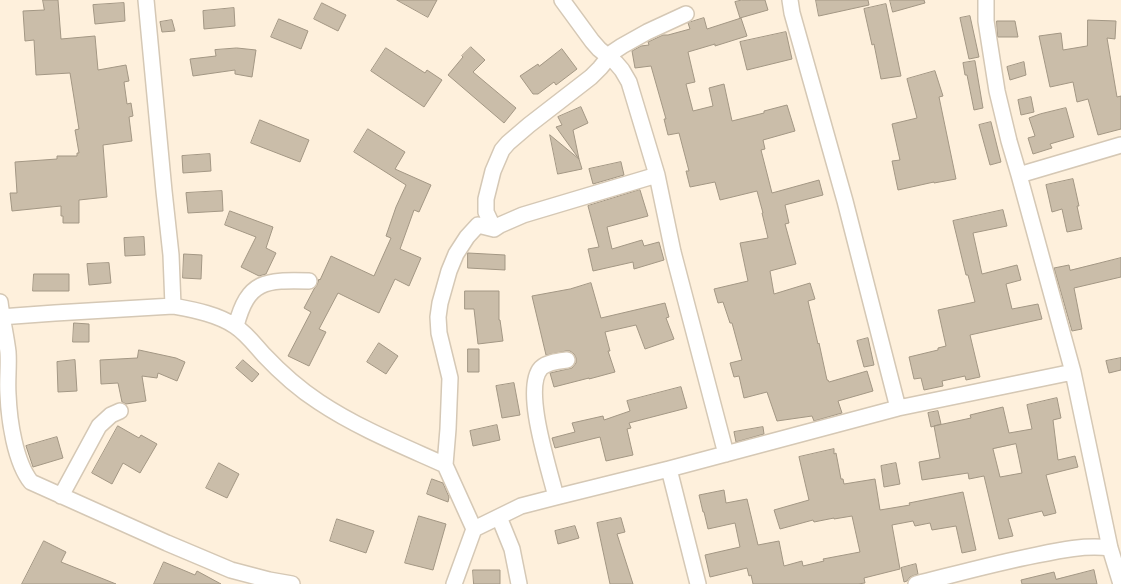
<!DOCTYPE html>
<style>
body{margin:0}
canvas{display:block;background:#fef0dc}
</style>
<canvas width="1121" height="584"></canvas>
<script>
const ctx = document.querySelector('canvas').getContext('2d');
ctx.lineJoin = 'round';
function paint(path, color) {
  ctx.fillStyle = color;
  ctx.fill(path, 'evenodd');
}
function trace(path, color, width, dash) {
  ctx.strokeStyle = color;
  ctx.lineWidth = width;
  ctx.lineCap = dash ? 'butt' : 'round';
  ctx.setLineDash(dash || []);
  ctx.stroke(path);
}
const building = new Path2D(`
 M43,0h15l3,39 34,-3 3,34 28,-5 3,16 -5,1 3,22 4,-1 2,13 -4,1 3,24 -29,4 4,52 -28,3v23h-16v-7h-2v-10l-49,5 -2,-18h7l-2,-31 42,-3v-3h20v-3h2l-4,-23 4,-1 -9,-56 -34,2 -2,-35 -9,1 -2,-30 21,-1z
 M397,0h40l-9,17z
 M742,0h23l3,10 -28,8 -5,-16z
 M816,0h52l1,5 -50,11z
 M890,0h34l1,3 -32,9z
 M124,3l1,18 -30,3 -2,-19z
 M322,3l24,12 -8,16 -24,-12z
 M886,4l15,72 -20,3 -7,-35 -2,1 -8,-36z
 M234,8l1,18 -31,3 -1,-18z
 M970,16l9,41 -10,2 -9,-41z
 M704,18l3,11 34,-11 6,18 -32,10v-2l-27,8 7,30 -9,2 7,27 20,-5 -4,-18 15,-4 8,37 32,-8v-2l23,-6 8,26 -32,9 2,9 -4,1 11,43 47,-13 4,15 -38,10 4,18 -4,1 11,40 -26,7 4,23 36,-11 5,16 -7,2 10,43 1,-1 8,37h1l1,2 38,-11 6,20 -35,10 4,12 -28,8 -2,-5 -35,5 -10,-29 -23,6 -5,-22 -5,1 -4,-14 12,-3 -10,-37h-2l-7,-21 -5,1 -4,-14 34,-8 -8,-38 28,-5 -6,-25h1l-6,-22 -37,9 -5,-18 -25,5 -4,-16h3l-10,-38 -11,2 -4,-16h2l-15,-53 -16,2 -3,-17 9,-5 8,-1 -1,-3 15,-7h5l22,-6 -2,-6z
 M279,19l29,12 -7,18 -30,-12z
 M172,20l3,11 -13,1 -2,-10z
 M1088,20l28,1 -1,18 -8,-1 10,59 4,-1v33l-23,6 -10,-36 -11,3 -4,-20 -23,5 -11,-51 22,-3 2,17 24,-4z
 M997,21h18l3,16h-20z
 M786,32l6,27 -45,11 -7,-28z
 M471,47l14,13 -12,12 43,36 -12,15 -56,-48 15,-18 -1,-1z
 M237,48l19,2 -4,27 -17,-3v-4l-42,6 -3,-17 26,-3 -1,-6z
 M386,48l39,25 2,-3 15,10 -18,27 -53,-36z
 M562,49l15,20 -21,16 -2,-3 -16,12h-5l-13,-18 18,-12 1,2z
 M975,61l8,47 -9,2 -7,-35h-2l-2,-12z
 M1024,62l2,13 -16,5 -3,-13z
 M935,71l8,25 -4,1 17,82 -22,4v-1l-36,8 -6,-29 8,-1 -8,-36 25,-6 -10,-39z
 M1031,97l3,15 -13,3 -3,-15z
 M581,107l7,16 -15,7 6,29 -23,-32 6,-2 -4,-8z
 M1066,108l8,29 -24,7 2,4 -19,6 -5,-16 7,-2 -6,-18 11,-4z
 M260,120l49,20 -9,22 -49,-19z
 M991,122l10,40 -11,3 -11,-40z
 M368,129l37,23 -10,17 36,16 -12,27 -5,-2 -14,39 21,9 -12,28 -14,-7 -16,34 -41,-20 -19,36 7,3 -17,34 -21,-10 23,-44 -7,-4 10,-19 3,-4 2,-6 1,1 11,-24 43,20 17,-38 -5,-2 10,-29 10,-22 -52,-33z
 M550,135l29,24 3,10 -24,5z
 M210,154l1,17 -28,2 -1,-17z
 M621,162l3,13 -31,9 -4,-15z
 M1073,179l6,27h-2l5,23 -15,3 -5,-23 -10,3 -6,-27z
 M640,190l8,26 -41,11 5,22 30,-9 2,6 15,-4 5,18 -30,9 -1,-7 -40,9 -5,-22 11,-2 -11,-41z
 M222,191l1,20 -35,2 -2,-20z
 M1003,210l4,16 -34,7 9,41 35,-9 4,15 -15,4 6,25 26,-5 4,15 -72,16 10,42 -14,3 -1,-4 -23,5 1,5 -19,4 -3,-12 -7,1 -5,-22 29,-7v-2l8,-2 -8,-36 37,-8 -7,-27h-2l-13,-54z
 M230,211l43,16 -7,21 10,5 -10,21 -7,2 -18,-9 15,-30 -31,-12z
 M144,237l1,18 -20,1 -1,-18z
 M468,253l37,2v15l-37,-2z
 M184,254l18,1 -1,24 -18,-1z
 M1121,258v19l-47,11 8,41 -10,2 -18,-63 15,-3 1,5z
 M109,263l2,20 -22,2 -2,-21z
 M34,274h35v17h-36z
 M591,283l10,35 64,-15 4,14 -3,1 8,21 -29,10 -9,-24 -31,7 5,19h-2l7,21 -26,7v-1l-35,9 -4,-14 22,-5 4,-5v-5l-2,-4 -4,-3h-4l-20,4 -14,-59 38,-7z
 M465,291h34v29h1l3,21 -25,3 -4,-35h-9z
 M74,323l15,1v18h-16z
 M868,338l6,27 -10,2 -7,-26z
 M379,343l19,13 -12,18 -19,-12z
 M468,349h11v23h-11z
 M139,350l37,8 9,4 -8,19 -19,-8 -1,5 -15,-2 4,25 -20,3 -4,-2 -4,-19 -17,1 -1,-24 37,-2z
 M1121,358v12l-12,3 -3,-12z
 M75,360l2,31 -19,1 -1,-30z
 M243,360l16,14 -7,8 -16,-14z
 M514,383l6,32 -18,3 -6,-32z
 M681,387l6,21 -58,15 2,5 -4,1 6,26 -27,6 -6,-24 -45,11 -3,-10 23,-6 -3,-9 31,-7 1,4 26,-9 -3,-10z
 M1057,398l4,20 -8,2 5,40 17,-4 3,11 -32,8 10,38 -12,3 -2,-5 -34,8 5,17 -14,3 -15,-63 -15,3 -1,-6 -46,7 -3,-18 21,-4 -6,-32 37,-8 -1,-3 33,-8 6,26 23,-4 -5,-24zM1016,444l6,29 -22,4 -7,-28z
 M938,411l3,13 -10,3 -3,-14z
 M497,425l3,15 -27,6 -3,-15z
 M118,426l21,12 2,-3 16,9 -17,29 -17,-10 -11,21 -20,-11z
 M763,427l1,7 -28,8 -2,-10z
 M57,437l6,21 -30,9 -7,-21z
 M834,449v5l2,-1 5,26h2l1,5 31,-5 5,31 30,-5 -1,-2 54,-11 13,58 -14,3 -6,-27 -24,4 -2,-7 -15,3 -2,-5 -21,4 8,44 -36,9 1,5 -7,1h-105l-2,-9 -2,1 -2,-8 -37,9 -5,-22 35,-8 -5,-24 -27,6 -4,-17h-1l-4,-17 25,-5 2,13 21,-4 11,46 21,-4 5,25 18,-5 1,5 21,-5 -1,-2 37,-7 -8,-36 -18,3v-1l-20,4 -1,-2 -33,9 -6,-19 35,-10 -10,-43z
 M219,463l20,11 -12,24 -21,-10z
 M896,463l4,21 -16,3 -3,-21z
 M432,479l11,4 6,14 -1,5 -21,-8z
 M419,516l27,8 -13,46 -28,-7z
 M621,518l4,14 -8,2 16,50h-23l-13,-61z
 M337,519l37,12 -8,22 -36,-12z
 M575,526l4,12 -21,6 -3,-13z
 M44,541l22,11 -5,10 55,22h-94z
 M164,562l31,13 2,-4 24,13h-67z
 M916,564l2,10 -8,3 -3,4 -3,1 -3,-14z
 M473,570h27v14h-26z
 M1094,570l3,14h-75l-1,-4 33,-8 2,7z`);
paint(building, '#cabda9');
trace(building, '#a39784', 1);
const minor = new Path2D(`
 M146,0l18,191 7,64 2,51
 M562,0l30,41 7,8 17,14 6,7 7,12 28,93 16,77 53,202
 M790,0l2,13 53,188 53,207
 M986,0v21l11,70 12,50 10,34 54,197 37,176 11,36
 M1019,175l102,-30
 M494,229l-8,-17v-13l7,-28 9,-21 6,-7 21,-18 62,-48 9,-9 13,-16 9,-6 25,-14 39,-18
 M0,302c2,17 6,33 8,50 1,14 -1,28 0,42 1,26 7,68 23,88l136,61 64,27 38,10 23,4
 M0,317l55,-4 118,-7c21,4 44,8 62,20 11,7 20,19 29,29 17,18 35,34 55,47 39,26 84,44 126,63
 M236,326c12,-46 29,-46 73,-45
 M669,469l29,115
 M61,496l38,-70 12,-11 9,-4
 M556,497c-6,-26 -34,-108 -15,-129 6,-6 18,-7 26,-8
 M499,517l13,32 7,35
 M474,529l-29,-64 3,-36 2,-51 -11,-45 -1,-16 2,-14 9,-32 7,-17 11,-17 11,-12 16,4 6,-4 23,-10 134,-40
 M454,584l20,-55 47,-23 35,-9 113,-28 229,-61 175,-36
 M916,584c40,-10 80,-21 121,-29 24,-5 48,-10 73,-7`);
trace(minor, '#d5c8b5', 18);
trace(minor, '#fff', 15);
</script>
